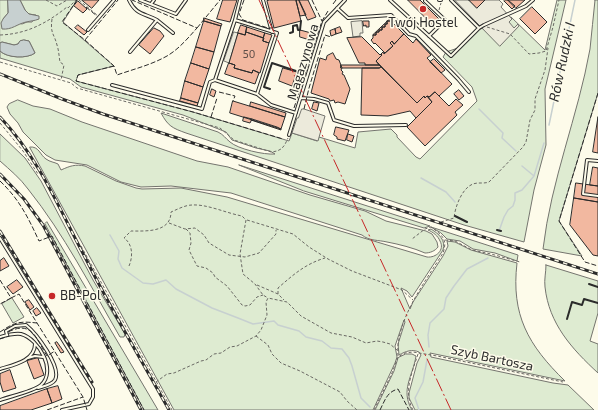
<!DOCTYPE html>
<meta charset="utf-8">
<style>
body{margin:0}
canvas{display:block;background:#fdfbea}
</style>
<canvas width="598" height="410"></canvas>
<script>
const ctx = document.querySelector('canvas').getContext('2d');
ctx.lineJoin = 'round';
function paint(path, color) {
  ctx.fillStyle = color;
  ctx.fill(path, 'evenodd');
}
function trace(path, color, width, dash) {
  ctx.strokeStyle = color;
  ctx.lineWidth = width;
  ctx.lineCap = dash ? 'butt' : 'round';
  ctx.setLineDash(dash || []);
  ctx.stroke(path);
}
function write(font, color, halo, rows, align = 'center') {
  ctx.font = font + ' "Exo 2",sans-serif';
  ctx.lineWidth = 3;
  ctx.setLineDash([]);
  ctx.textBaseline = 'middle';
  ctx.strokeStyle = halo;
  ctx.fillStyle = color;
  for (const [text, x, y, turn = 0] of rows) {
    ctx.save();
    ctx.translate(x, y);
    ctx.rotate((+turn || 0) * Math.PI / 180);
    ctx.textAlign = isNaN(turn) ? turn : align;
    if (halo) ctx.strokeText(text, 0, 0);
    ctx.fillText(text, 0, 0);
    ctx.restore();
  }
}
const green = new Path2D(`
 M0,0h8v13l-5,6 19,5 5,-2h5l4,-7 -7,-1 -4,-4 -5,-10h57l-14,22 51,44 -36,9 -2,6 117,31 96,29 3,-8 25,8 2,-4 36,11 3,-16 33,-3 6,6v2l19,20 4,2 57,-58 -5,-14 -29,-30 3,-5 15,-5 17,-17 33,-13 34,33 12,-50h9l-21,89 1,56 -12,45 -10,52 -60,-17 -278,-92c-14,-5 -18,-7 -25,-20l57,19c6,3 7,6 12,10 8,7 34,13 45,12l-5,-3 -14,-3 -24,-8 -6,-8 -43,-17 -102,-28 -11,-8 -70,-21v-7c7,7 27,8 35,2l-6,-12 -5,-1 -4,1 -2,3 -4,1 -12,-3 -2,1z
 M595,0h3v93l-39,128 23,35 -39,-7c8,-69 35,-133 47,-200 2,-16 3,-33 5,-49z
 M18,100l15,6 17,3 32,13 115,39 31,6 82,28 55,16 21,10 40,10 6,3 5,8 1,5c-3,4 -8,6 -13,6 -11,-5 -27,-9 -38,-11 -8,-2 -18,-1 -25,-7l-131,-42 -60,-7 -30,1 -20,-5 -34,-17 -32,-5 -9,-5 -23,-23 -5,-9 -8,-9 -3,-7 2,-3z
 M0,134l25,24 16,23 52,99 32,54 -1,3h-4c-29,-50 -56,-103 -92,-148 -8,-11 -18,-19 -28,-28z
 M30,147c9,-1 10,8 16,12 4,3 8,3 12,5l3,6c9,-4 14,-6 24,-4l31,15 20,7 6,1 39,-1 46,9 200,60c9,1 18,-7 13,-16 -2,-5 -7,-9 -12,-11l3,-1c8,5 15,11 12,21l-31,47 -5,-6 -6,-3 9,21 3,-7 30,-46 5,-10 -1,-5 8,1 16,8 46,13c-6,52 11,82 48,118l-135,-28 1,4 122,26 15,2 26,25h-179l-6,-12v-5l8,-30 4,-8 -2,-3c-7,-3 -13,-1 -20,3l-1,-11 7,-22 -1,-2 -9,26 2,11 -2,6 -22,47h-199l-144,-262z
 M239,165l191,61 -6,2 -120,-37z
 M47,222l111,188h-14l-99,-186z
 M431,227l87,28 -1,6 -22,-8 -22,-4 -13,-8 -13,-2 -6,-6z
 M546,265l52,16v32l-8,28 8,3v29c-26,-24 -49,-49 -53,-86 -1,-7 1,-15 1,-22z
 M12,298l12,19 -11,6 -11,-19z
 M406,354h6l4,2c-3,20 -16,34 -4,54h-37l19,-39 4,-13z`);
paint(green, '#deebd1');
trace(green, '#74746e', 1);
const parking = new Path2D(`
 M455,0h14l8,8 8,-8h14l4,4 -2,3 11,12 -3,3 5,6 4,-4 1,2 -19,20z
 M362,21l1,12h-3v3l-7,1 -2,-15z
 M234,32l4,1 -9,30 -5,-2z
 M302,109h2l21,7 -7,25 -26,-8 5,-15h1z`);
paint(parking, '#eceadb');
trace(parking, '#74746e', 1);
const water = new Path2D(`
 M8,0h12l5,10 4,4 10,2v3c-5,2 -9,2 -13,3 -9,2 -14,8 -24,7l-1,-6 2,-4 5,-6z
 M24,40l5,1 6,12c-8,6 -28,5 -35,-2v-8l2,-1 12,3 4,-1 2,-3z`);
paint(water, '#c7d0d0');
trace(water, '#74746e', 1);
trace(new Path2D(`
 M479,109l24,24 -1,5 14,13
 M549,125l26,-125
 M522,166l12,10
 M421,178l25,14 9,10
 M499,231l5,-14 4,-7 5,-4 2,-6v-7l7,-3 12,-14 10,-33
 M110,235l9,16 -1,8 4,9 21,15 10,1 13,-4 10,9 36,19 26,10 15,6 21,-3 4,4 21,6 7,6 16,4 9,7 11,1 7,9 3,8 9,32 9,9
 M429,347l-1,-12 2,-12 14,-14 2,-11 8,-12 13,-17 21,-11
 M419,410l-4,-12 8,-16 4,-22`), '#c7d0d0', 1.5);
const building = new Path2D(`
 M82,0h17l-7,8z
 M223,0h14l-7,22 -13,-3z
 M270,0h26l5,21 -27,7 -7,-27z
 M299,0l7,15 -6,1 -4,-15z
 M299,0h9l8,17 -8,3z
 M408,0h12l21,21 -6,6z
 M469,0h16l-8,8z
 M505,0h3l7,6 -3,3 -8,-8z
 M508,0h17l-9,8z
 M78,1l9,8 -4,4 -9,-7z
 M532,7l15,15 -12,12 -15,-15z
 M204,18l18,6 -1,2 -17,-5z
 M390,19l1,2h-4v3h-2v3h-3v3h-3v2h-3v3h-3z
 M204,21l17,5 -7,26 -18,-5z
 M363,21h6v6h-3v-2l-2,1z
 M387,21h4l13,13 -10,10 -2,-3 -2,2 3,3 -8,7 -10,-10 -1,1 -3,-4 2,-2v-3h3v-3h3v-2h3v-3h3v-3h2z
 M78,25l9,7 -3,3 -9,-7z
 M241,25l6,2 -2,8 -7,-2z
 M247,27l18,6 -2,5 -17,-6z
 M340,27l2,5 -6,2 -1,-5z
 M154,28l6,3 4,5 -14,18 -11,-9z
 M335,29l1,5 -5,2 -1,-5z
 M300,30l15,4 -2,7 -13,-4z
 M246,32l18,6 -1,3 6,2 -9,30 -7,-3 -1,3 -18,-5 1,-3 -6,-2 9,-30 7,2z
 M265,33l7,2 -3,8 -6,-2z
 M404,34l9,9 3,-4 15,16 -4,3 25,26 -13,12 -4,-4 -6,5 -2,-1 -2,2 -1,-2 -7,7 -41,-42 6,-6 -1,-1 2,-2 1,2 9,-8 -3,-3 2,-2 2,3z
 M362,37l18,18 1,-1 1,1 -6,6 3,4h-14v-2h-6l-12,-25z
 M196,47l18,5 -5,17 -18,-6z
 M333,53l3,6 3,1 3,8 -1,2 2,2 -1,2 2,1 6,14 -5,15 -7,-2 -3,1 -1,-3 -4,1 -1,-2 -18,-6 9,-35 6,2 1,-4z
 M434,59l11,11 -4,3 -11,-11z
 M191,63l18,6 -6,18 -18,-6z
 M229,63l6,2 -1,3 18,5 1,-3 6,3 -4,11 -30,-10z
 M341,65h38l2,2 -2,1h-38z
 M381,67l36,36 7,-7 1,2 2,-2 5,6 -16,16 -6,-7 -22,5 -27,-1 1,-47h17z
 M283,68l14,4 -5,14 -13,-5z
 M185,81l18,6 -5,16 -17,-5z
 M212,89l4,2 -2,6 -4,-2z
 M459,90l5,6 -5,4 -5,-6z
 M435,92l14,14 7,-7 7,6 -8,7 2,3 -32,31 -18,-19 25,-25 -5,-6 2,1z
 M181,98l17,5 -1,3 -17,-5z
 M233,101l52,16 -4,12 -51,-16z
 M251,102l35,11 -1,4 -35,-11z
 M314,102l5,1 -2,8 -5,-2z
 M244,117l8,2 -2,4 -7,-2z
 M598,117v36l-5,-1z
 M252,119l25,8 4,2v1l-30,-10z
 M336,127l13,3 -4,11 -8,-2v-2l-3,-2z
 M348,134l6,2 -2,6 -5,-2z
 M593,167l5,1v18l-8,-1z
 M576,183l22,3v16l-24,-4z
 M574,198l24,4v54l-5,-1 -23,-30z
 M4,258l5,8 -9,5v-10z
 M17,280l6,7 -10,7 -6,-7z
 M29,300l5,7 -4,3 -5,-8z
 M37,308l4,5 -5,3 -3,-5z
 M57,342l7,10 -3,1 -6,-10z
 M38,358l6,17 -10,4 -7,-18z
 M10,370l6,18 -13,4 -3,-10v-8z
 M58,386l4,13 -10,4 -5,-14z
 M47,389l5,14 -21,7h-31v-4z`);
paint(building, '#f2b8a0');
trace(building, '#2b2b2b', 1);
const lane = new Path2D(`
 M129,0c7,15 15,13 28,20 5,4 11,9 16,13
 M140,0l36,14 10,-14
 M263,0l9,32
 M390,0l61,56 28,-28
 M439,0h2
 M451,0l28,28 5,-3 42,-19 7,-6
 M425,1l20,19 -16,16
 M151,4l3,-4
 M337,8l11,10 43,-3 18,19 7,2 42,43 11,13
 M235,20l5,-20
 M88,30l26,-30
 M130,52l27,-32
 M112,85l90,24 8,-27 5,-2
 M257,94l20,-61 -42,-13 -20,60 42,14 14,11 25,8
 M301,98l13,1 14,4 6,17 20,6 52,-1
 M289,135l35,-113 21,-22
 M598,161l-11,-1 -4,34 15,2
 M0,238l93,151v8l-4,7 -27,6
 M7,335l-1,-4 9,-5 11,-1c10,8 36,42 29,55 -3,5 -11,6 -17,8
 M0,337c7,-2 14,-4 21,-3 18,5 36,37 20,51 -9,7 -30,11 -41,15
 M28,358l7,-2 8,1
 M0,369c13,-4 35,-8 35,-25`);
trace(lane, '#2b2b2b', 4);
trace(new Path2D(`
 M46,0l11,6 10,-6
 M79,0l18,15
 M439,10l2,-7
 M52,19c-2,15 2,14 5,26 2,6 2,12 3,17l4,3 -3,15
 M487,27l23,7 19,20 10,-1 7,-2 7,-24 6,-27
 M0,35c27,-1 47,-12 67,-28l1,1 8,-8
 M0,62l71,21 6,5 143,40 14,12 37,12c11,-1 13,-5 17,-14
 M0,123l23,28 15,23
 M247,220l46,14 16,13 19,12 24,12 50,19 11,10
 M441,222l13,-4c1,-11 8,-30 19,-34 5,-2 11,0 16,-2l34,-35 3,-5 4,-22 5,-10v-11l10,-29 3,-22
 M169,223l16,6 10,-1 9,7 5,8 20,12 16,2 14,-4 17,-19v-4
 M186,229l4,4 1,10 -2,7 8,16 9,2 7,5 2,4 12,9 15,19 3,1 5,-1 7,-8 6,-2
 M445,240l10,1 17,9 19,4 29,8
 M81,246l91,164
 M129,266c4,-9 4,-22 -5,-28l7,-7c14,0 40,2 40,-19 5,-2 14,-7 21,-7 15,-1 34,8 50,11l4,4 -6,34 3,20 12,10 8,11 5,3
 M257,285l21,9 6,6
 M278,294v-6c15,-13 27,-24 47,-30
 M256,336l12,9 4,9 9,9 19,8 40,21 7,9 10,9
 M398,356c-3,-35 27,-74 45,-103 5,-14 -1,-18 -12,-26l-6,2 -13,10
 M156,382l11,-8 7,-1 27,-12 5,-1 8,-6 7,-1 9,-6 7,-1 19,-10 5,-6 6,-15 -1,-13 2,-4 19,4 14,14 30,17 21,4 14,6 11,-2 6,1 7,2 7,6
 M374,410l18,-37 6,-16 7,-4 8,-1 24,4 126,26
 M413,410c-10,-18 -1,-37 5,-56`), '#6a6964', 1, [3, 2]);
trace(lane, '#fdfbea', 2);
const rail = new Path2D(`
 M0,74l62,25 41,15 495,160
 M0,117c40,42 61,96 88,146 25,50 54,98 81,147
 M0,174l24,25 19,26 98,185
 M0,231l92,151`);
trace(rail, '#2b2b2b', 3);
trace(rail, '#fdfbea', 1.5, [4.5]);
trace(new Path2D(`
 M77,0l-15,22 23,18 33,-40
 M244,0l-5,14 4,6 25,8h6
 M312,0l10,21
 M333,4l3,-4
 M86,7l11,9
 M197,28l23,-28
 M85,40l29,26 3,9c17,-6 34,-10 50,-19 12,-7 21,-18 30,-28l-65,-28
 M114,66l-36,9 -2,6 117,31 90,27
 M219,92l16,4 -2,5
 M598,93l-39,128 26,41 13,4
 M294,108l28,-87 6,-10
 M304,109l5,-21 16,-53 6,2
 M211,117l6,-19
 M0,181c19,18 28,36 39,60l13,-5 92,174
 M0,280l11,18 -11,6
 M11,298l8,-4 64,103 4,13
 M0,332c15,-10 19,-11 37,-9
 M0,339l9,-3 -1,-4c24,-12 28,6 39,24l8,-5
 M47,410l36,-13
 M380,410c5,-10 7,-18 18,-21l11,21`), '#2b2b2b', 1, [5, 2]);
trace(new Path2D(`
 M290,33l3,-1v-6l4,-1 1,5h2l1,-9
 M270,89l-6,-2 8,-24 33,11
 M455,216l12,6
 M497,230l4,1
 M589,284l9,3
 M567,319l5,-17 10,3 2,-6 14,4`), '#2b2b2b', 2);
trace(new Path2D(`
 M259,0l192,410`), '#c62828', 1, [14, 3, 2, 3]);
for (const [x, y, r, color] of [
 [423,9,4,"#c62828"],
 [52,296,4,"#c62828"]
]) {
  const dot = new Path2D();
  dot.arc(x, y, r, 0, 2 * Math.PI);
  ctx.fillStyle = color;
  ctx.fill(dot);
  trace(dot, '#fdfbea', 1.5);
}
write('11px', '#5d4e48', null, [
 ["50",249,54]
]);
write('13px', '#2b2b2b', '#fdfbea', [
 ["Twój Hostel",423,23],
 ["BB-Pol",60,296,"left"]
]);
write('13px', '#2b2b2b', '#fdfbea', [
 ["Magazynowa",303,62,-73],
 ["Szyb Bartosza",492,358,12]
]);
write('italic 14px', '#2b2b2b', '#fdfbea', [
 ["Rów Rudzki I",562,62,-78]
]);
</script>
